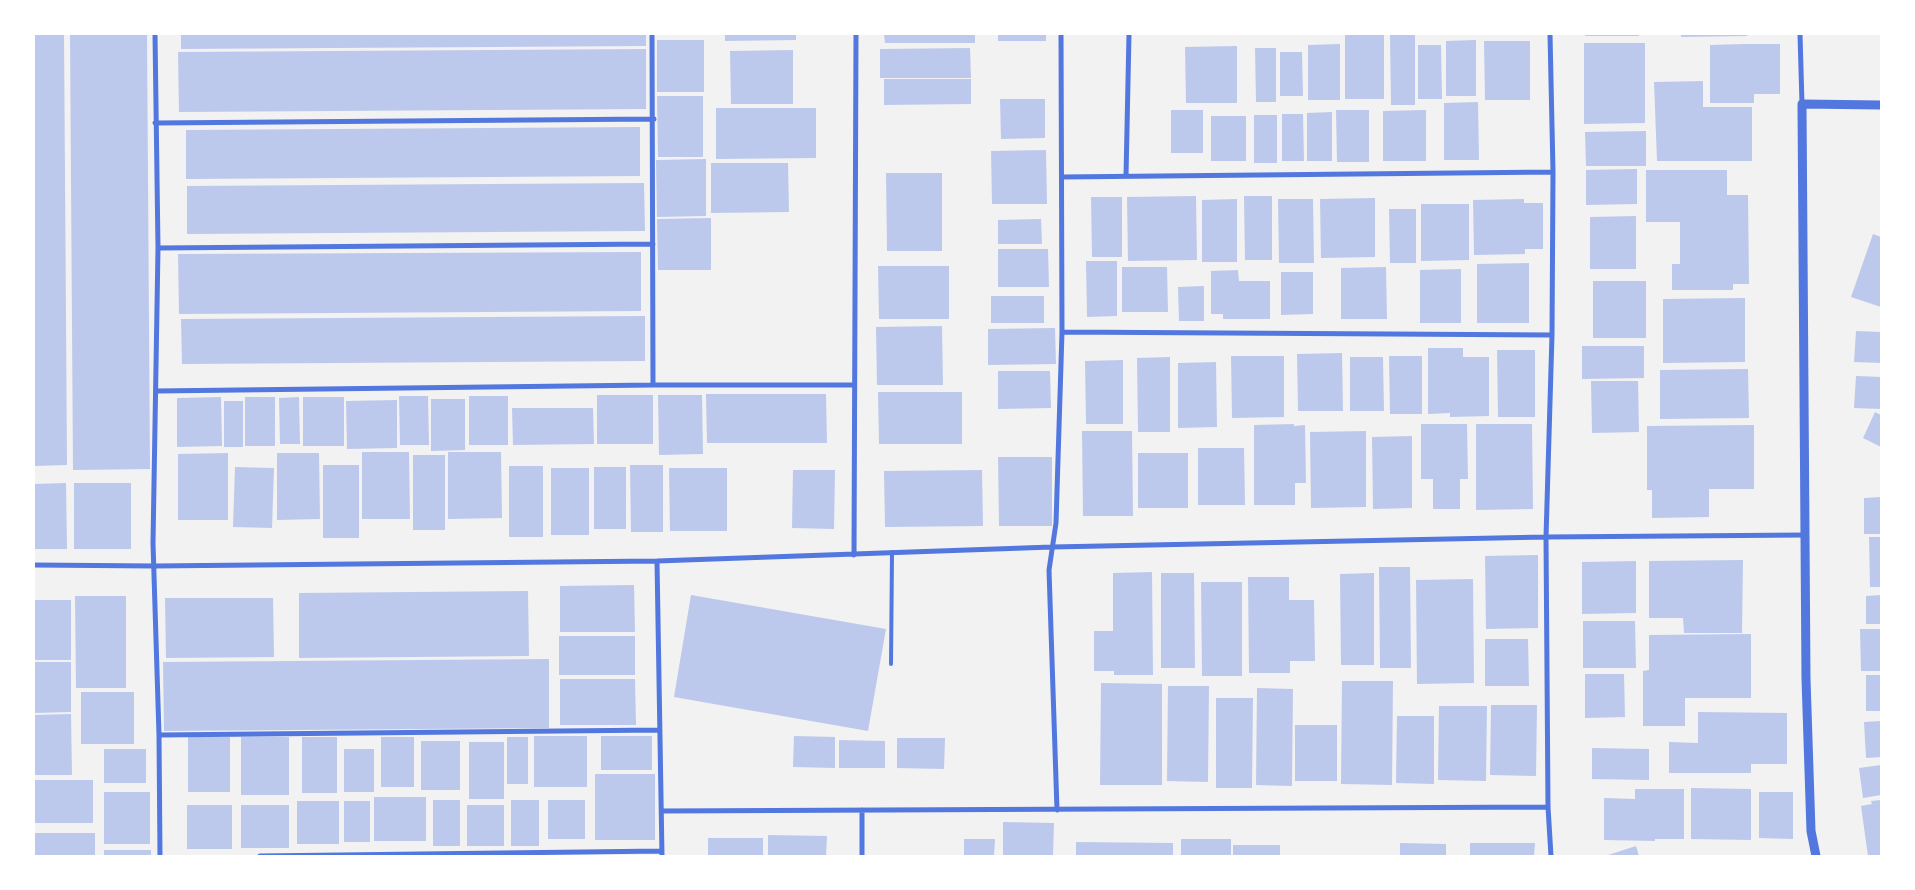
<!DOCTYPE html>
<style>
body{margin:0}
#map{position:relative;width:1915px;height:890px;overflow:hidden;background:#f2f2f2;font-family:"DejaVu Sans",sans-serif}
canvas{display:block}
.frame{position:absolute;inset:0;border:35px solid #fff;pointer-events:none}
</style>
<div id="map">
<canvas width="1915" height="890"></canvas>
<div class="frame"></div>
</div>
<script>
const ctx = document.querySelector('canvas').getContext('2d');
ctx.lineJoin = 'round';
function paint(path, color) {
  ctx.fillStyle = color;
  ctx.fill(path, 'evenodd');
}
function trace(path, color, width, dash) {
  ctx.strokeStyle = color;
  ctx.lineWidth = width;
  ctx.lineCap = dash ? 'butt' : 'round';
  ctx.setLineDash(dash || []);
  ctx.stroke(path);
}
paint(new Path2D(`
 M34,34h30l3,431 -33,1z
 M70,34h77l3,435 -77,1z
 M181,34h465v12l-465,3z
 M725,34h71v6l-71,1z
 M884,34h91v9h-90z
 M998,34h48v7h-48z
 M1384,34v65h-39v-64z
 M1390,34h25v71h-24z
 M1585,34h54v2h-54z
 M1681,34h66v2l-66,1z
 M657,40h47v52h-47z
 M1476,40v56h-30v-55z
 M1484,41h46v59h-45z
 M1584,43h61v80l-61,1z
 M1340,44v56h-32v-55z
 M1744,44h36v50h-26v9h-44v-58z
 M1418,45h23l1,54h-24z
 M1237,46v57h-51l-1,-56z
 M970,48l1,30h-91v-29z
 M1255,48h21v54h-20z
 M646,49v60l-467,3 -1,-60z
 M793,50v54h-62l-1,-53z
 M1280,52h22l1,44h-23z
 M884,79h87v25l-87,1z
 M1703,81v26h49v54h-95l-3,-79z
 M657,96h46v61h-45z
 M1000,99h45v39l-44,1z
 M1478,102l1,58h-35v-57z
 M716,108h100v50l-100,1z
 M1171,110h32v43h-32z
 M1336,110h33v52h-32z
 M1426,110v51h-43v-50z
 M1332,112v49h-25v-48z
 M1282,114h21l1,47h-22z
 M1254,115h23v48h-23z
 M1211,116h35v45h-35z
 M640,127v49l-454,3v-49z
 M1646,131v35h-60l-1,-34z
 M1046,150l1,54h-55l-1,-53z
 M706,159v57l-49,1 -1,-57z
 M711,163h77l1,49 -78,1z
 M1637,169v35l-51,1v-35z
 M1646,170h81v25h21l1,89h-16v6h-61v-26h8v-42h-34z
 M886,173h56v78h-55z
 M644,183l1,48 -458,3v-48z
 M1196,196l1,64 -69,1 -1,-64z
 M1244,196h28v64h-27z
 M1091,197h31v60h-30z
 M1375,198v59l-54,1 -1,-59z
 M1237,199v63h-35v-62z
 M1278,199h35l1,64h-35z
 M1524,199v4h19v46h-18v5l-51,1 -1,-55z
 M1421,204h48v56l-48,1z
 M1389,209h27v54h-26z
 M1636,216v53h-46v-52z
 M711,218v52h-53l-1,-51z
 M1041,219l1,25h-44v-24z
 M1873,234l8,3v70l-30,-10z
 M998,249h50l1,38h-51z
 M641,252v59l-462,3 -1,-60z
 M1086,261h31v55l-30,1z
 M1529,263v60h-52v-59z
 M878,266h71v53h-70z
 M1122,267h45l1,45h-46z
 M1386,267l1,52h-46v-51z
 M1461,269v54h-41v-53z
 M1238,270l1,11h31v38h-47v-5h-12v-43z
 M1281,272h32v42l-32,1z
 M1593,281h53v57h-53z
 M1204,286v35h-25l-1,-34z
 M991,296h53v27h-53z
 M1745,298v64l-82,1v-64z
 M645,316v45l-463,3 -1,-45z
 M942,326l1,59h-66l-1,-58z
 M1055,328l1,36 -68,1v-36z
 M1856,331l25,1v31l-27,-1z
 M1582,346h62v32l-62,1z
 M1428,348h35v9h26v59l-39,1v-4l-22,1z
 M1497,350h38v67h-37z
 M1342,353l1,58h-45l-1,-57z
 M1231,356h53v61l-52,1z
 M1389,356h33v58h-32z
 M1170,357v75h-32l-1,-74z
 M1350,357h33l1,54h-34z
 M1123,360v64h-37l-1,-63z
 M1216,362l1,65 -39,1v-65z
 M1748,369l1,49 -89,1v-49z
 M998,371h52l1,37 -53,1z
 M1856,376l25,1v32l-27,-1z
 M1591,381h47l1,51 -47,1z
 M878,392h84v52h-83z
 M706,394h120l1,49h-120z
 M597,395h56v49h-56z
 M658,395h44l1,59 -44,1z
 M399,396h29l1,49h-29z
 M469,396h39v49h-39z
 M221,397l1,49 -45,1v-49z
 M245,397h30v49h-30z
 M299,397l1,47h-20l-1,-46z
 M303,397h41v49h-41z
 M431,399h34v51l-34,1z
 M397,400v48l-50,1 -1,-48z
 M224,401h19v46h-19z
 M512,408h81l1,36 -81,1z
 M1875,412l6,3v32l-18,-9z
 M1294,424v2l11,-1 1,58h-11v22h-41v-80z
 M1421,424h46l1,55h-8v30h-27v-30h-12z
 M1476,424h56l1,85 -57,1z
 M1754,425v64h-45v28l-57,1v-28h-5v-64z
 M1082,431h50l1,85h-50z
 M1366,431v76l-55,1 -1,-76z
 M1412,436v72l-39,1 -1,-72z
 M1198,448h46l1,57h-47z
 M362,452h47l1,67h-48z
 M448,452h53l1,66 -54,1z
 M228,453v67h-50v-66z
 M277,453h42l1,66 -43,1z
 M1138,453h50v55h-50z
 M413,455h32v75h-32z
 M998,457h54v69h-53z
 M323,465h36v73h-36z
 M630,465h33v67h-32z
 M509,466h34v71h-34z
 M235,467l39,1 -2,60 -39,-1z
 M594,467h32v62h-32z
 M551,468h38v67h-38z
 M669,468h58v63h-57z
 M793,470h42l-1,59 -42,-1z
 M982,470l1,56 -98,1 -1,-56z
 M66,483l1,66h-33v-65z
 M74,483h57v66h-57z
 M1881,497v37h-17v-36z
 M1869,537h12v50h-11z
 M1538,555v73l-52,1 -1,-73z
 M1743,560l-1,73h-58l-1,-15h-34v-57z
 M1636,561v52l-54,1v-52z
 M1379,567h31l1,101h-31z
 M1152,572l1,103h-39v-4h-20v-40h19v-58z
 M1161,573h33l1,95h-34z
 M1374,573v92h-33l-1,-91z
 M1248,577h41v23h25l1,61h-25v12h-41z
 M1473,579l1,104 -57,1 -1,-104z
 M1201,582h41v94h-40z
 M634,585l1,47h-75v-46z
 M528,591l1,65 -230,2v-65z
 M691,595l195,34 -18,102 -194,-34z
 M1881,595v29h-15v-28z
 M75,596h51v92h-50z
 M165,598h108l1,59 -108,1z
 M34,600h37v60h-37z
 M1583,621h52l1,47h-53z
 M1860,629h21v42h-20z
 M1751,634v64h-66v28h-42v-55l6,-1v-35z
 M559,636h76v39h-76z
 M1485,639h43l1,47h-44z
 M549,659v69l-385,3 -1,-69z
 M34,662h37v50l-37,1z
 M1585,674h39l1,43 -40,1z
 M1866,675h15v36h-15z
 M560,679h75l1,46h-76z
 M1342,681h51l-1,104 -51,-1z
 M1101,683l61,1v101h-62z
 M1168,686h41l-1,96 -41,-1z
 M1257,688l36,1 -1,97 -36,-1z
 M81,692h53v52h-53z
 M1216,698h37l-1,90h-36z
 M1491,705h46l-1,71 -46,-1z
 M1439,706h48l-1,75 -48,-1z
 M1698,712l89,1v51h-36v9h-82v-31l29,1z
 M71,714l1,61h-38v-60z
 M1397,716h37v68l-38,-1z
 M1881,721v36l-15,1 -2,-36z
 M1295,725h42v56h-42z
 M534,736h53v51h-53z
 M601,736h51v34h-51z
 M794,736l41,1v31l-42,-1z
 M188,737h42v55h-42z
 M241,737h48v58h-48z
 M302,737h35v56h-35z
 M381,737h33v50h-33z
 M507,737h21v47h-21z
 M897,738h48l-1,31 -47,-1z
 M839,740l46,1v27h-46z
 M421,741h39v49h-39z
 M469,742h35v57h-35z
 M1592,748l57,1v31l-57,-1z
 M104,749h42v34h-42z
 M344,749h30v43h-30z
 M1881,765v30l-18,3 -4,-30z
 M595,774h60v66h-60z
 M34,780h59v43h-59z
 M1691,788l60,1v51l-60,-1z
 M1635,789h49v50h-29v2l-51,-1v-42l31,1z
 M104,792h46v52h-46z
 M1759,792h34v47l-34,-1z
 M374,797h52v44h-52z
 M433,800h27v46h-27z
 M511,800h28v46h-28z
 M548,800h37v39h-37z
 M1881,800v56h-13l-7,-50 11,-2 -1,-3z
 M297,801h42v43h-42z
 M344,801h26v41h-26z
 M187,805h45v44h-45z
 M241,805h48v43h-48z
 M467,805h37v41h-37z
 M1003,822l51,1 -1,33h-50z
 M34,833h61v23h-61z
 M768,835l59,1 -1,20h-58z
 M708,838h55v18h-55z
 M964,839h31l-1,17h-30z
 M1181,839h50v17h-50z
 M1076,842l97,1v13h-97z
 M1400,843l46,1v12h-46z
 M1470,843h65l-1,13h-64z
 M1233,845h47v11h-47z
 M1636,846l3,10h-34z
 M104,850h47v6h-47z`), '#bdc9ec');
trace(new Path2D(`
 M891,664l1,-112`), '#5277de', 4);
trace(new Path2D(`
 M155,34l3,214 -5,295 6,192 1,121
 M652,34l1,351
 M1550,34l3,138 -1,163 -6,202 2,270 3,49
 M1800,34l2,70
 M155,123l499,-4
 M1126,176l3,-142
 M1062,177l491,-5
 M158,248l495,-4
 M1062,332l490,3
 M156,391l497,-6h201
 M854,555l2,-521
 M657,561l5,295
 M34,565l120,1 503,-5 395,-14 494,-10 259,-2
 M159,735l501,-5
 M862,810v46
 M1057,810l-8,-240 7,-47 6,-191 -1,-298
 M662,811l886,-4
 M260,856l402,-5`), '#5277de', 5);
trace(new Path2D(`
 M1816,856l-5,-25 -5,-152 -4,-575 79,1`), '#5277de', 9);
</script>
